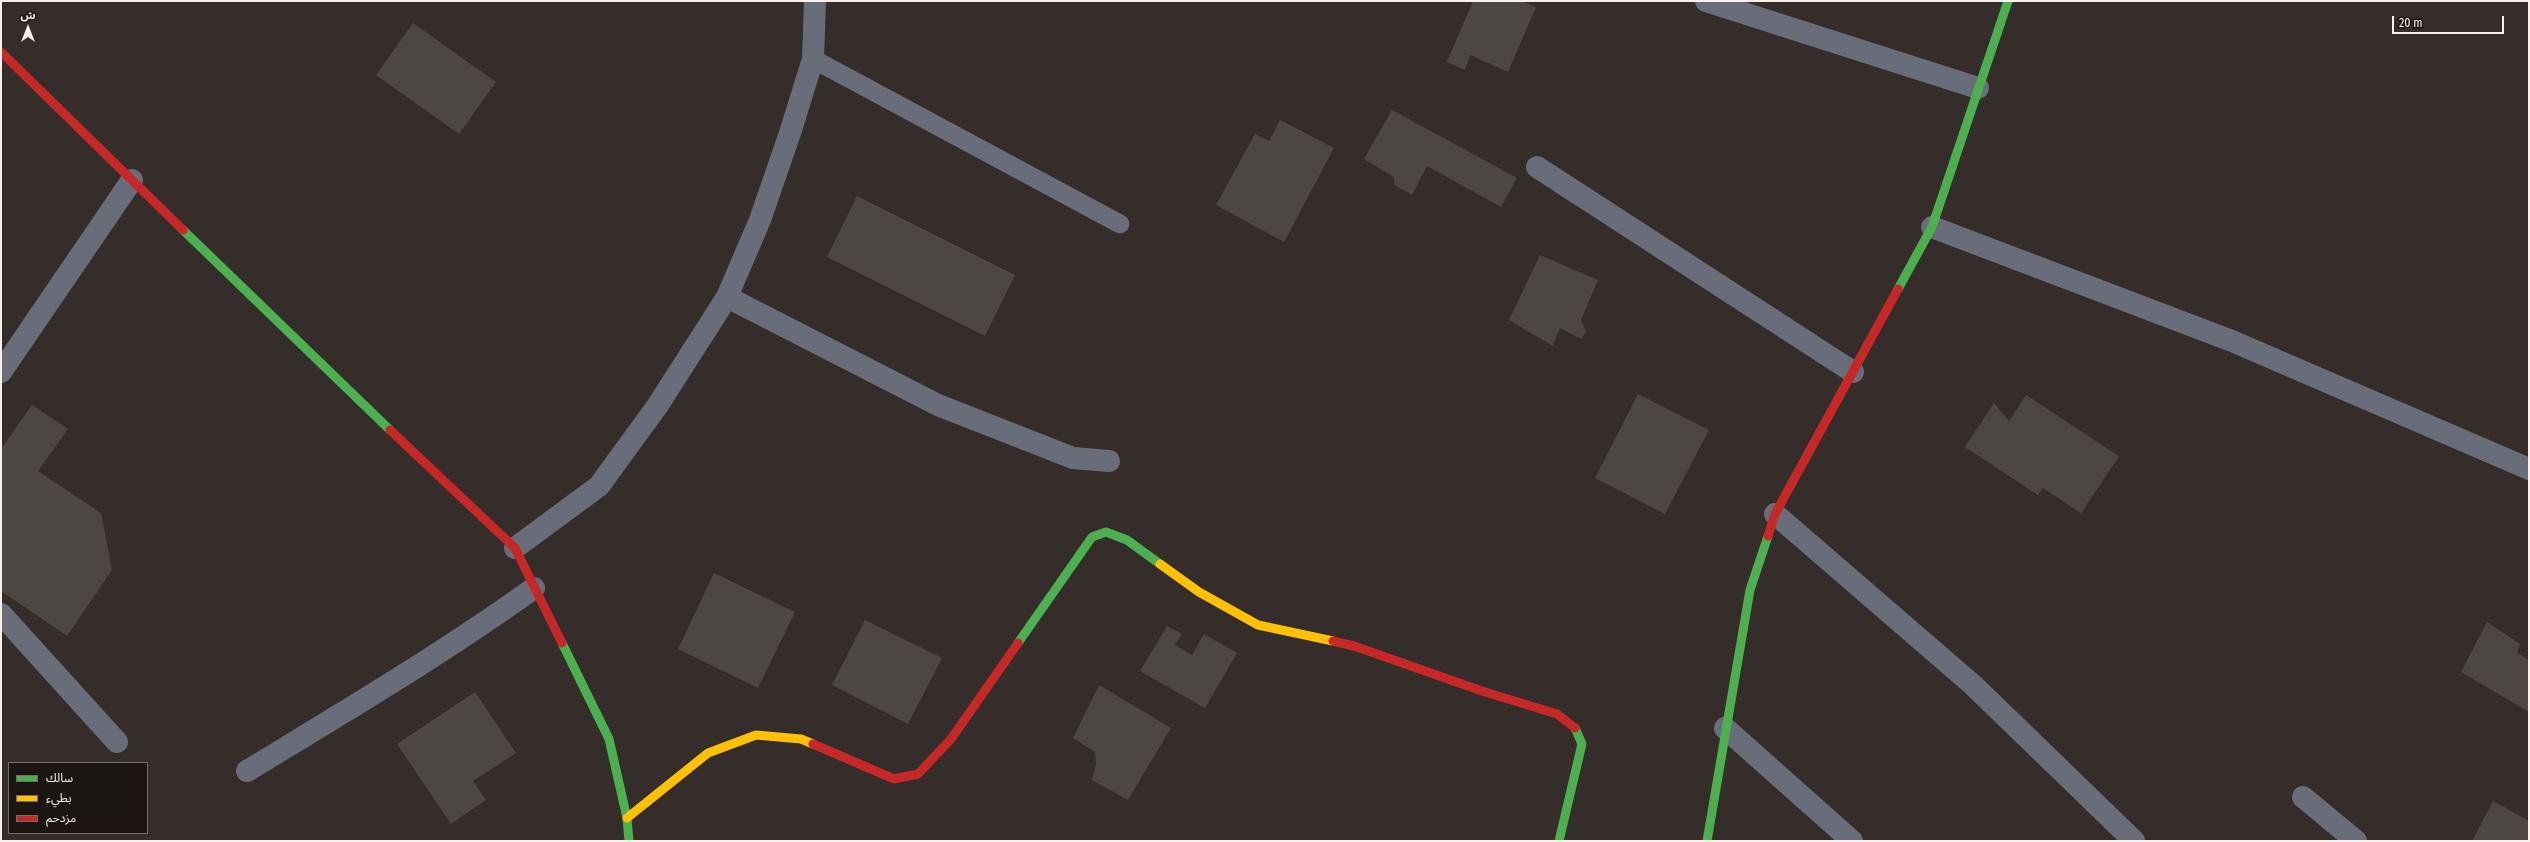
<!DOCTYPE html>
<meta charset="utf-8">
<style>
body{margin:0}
#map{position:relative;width:2530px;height:842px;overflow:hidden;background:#352d2a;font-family:"Fira Sans Condensed","Noto Sans Arabic",sans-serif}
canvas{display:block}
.frame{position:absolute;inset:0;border:2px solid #f9f0eb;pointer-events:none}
.legend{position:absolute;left:8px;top:762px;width:140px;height:72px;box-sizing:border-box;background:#1c1613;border:1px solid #746d69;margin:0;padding:5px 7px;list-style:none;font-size:12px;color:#f9f0eb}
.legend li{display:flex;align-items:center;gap:8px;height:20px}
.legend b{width:20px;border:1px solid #746d69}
.north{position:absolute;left:8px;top:8px;width:40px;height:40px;-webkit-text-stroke:3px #1c1613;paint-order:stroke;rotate:0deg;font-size:11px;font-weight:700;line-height:16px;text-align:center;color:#f9f0eb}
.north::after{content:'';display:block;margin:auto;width:14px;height:18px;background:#f9f0eb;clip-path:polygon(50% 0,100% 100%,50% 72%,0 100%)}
.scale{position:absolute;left:2392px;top:16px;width:112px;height:18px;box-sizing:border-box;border:2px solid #f9f0eb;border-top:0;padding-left:5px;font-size:12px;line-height:14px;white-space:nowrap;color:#f9f0eb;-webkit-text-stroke:3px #1c1613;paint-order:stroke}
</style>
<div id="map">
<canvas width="2530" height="842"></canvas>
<div class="frame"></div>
<ul class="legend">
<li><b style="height:5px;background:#4caf50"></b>سالك</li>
<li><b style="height:5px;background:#ffc107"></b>بطيء</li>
<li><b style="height:5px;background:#c62828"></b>مزدحم</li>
</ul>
<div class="north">ش</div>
<div class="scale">20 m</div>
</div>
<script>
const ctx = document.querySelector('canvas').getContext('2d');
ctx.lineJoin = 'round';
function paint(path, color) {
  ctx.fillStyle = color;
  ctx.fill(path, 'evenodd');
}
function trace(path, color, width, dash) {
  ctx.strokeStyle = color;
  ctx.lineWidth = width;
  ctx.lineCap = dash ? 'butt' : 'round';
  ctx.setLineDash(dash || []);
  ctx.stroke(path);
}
paint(new Path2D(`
 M1473,1h49l14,6 -28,65 -38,-17 -5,15 -18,-8z
 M413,23l83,59 -37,52 -83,-59z
 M1392,110l125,68 -16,29 -74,-41 -15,29 -18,-10v-8l-30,-18z
 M1280,120l54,28 -50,94 -68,-37 39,-71 14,7z
 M857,196l158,79 -30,61 -158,-79z
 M1540,255l58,25 -17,40 5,12 -5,7 -21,-11 -7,18 -44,-26z
 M1638,394l71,36 -44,84 -70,-36z
 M2026,395l93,61 -38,57 -38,-25 -5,7 -73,-48 29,-44 15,18z
 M32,405l36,24 -30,42 63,42 11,57 -45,66 -66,-45v-142z
 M714,573l81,39 -37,76 -80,-39z
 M865,620l77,38 -34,66 -76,-39z
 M2487,622l33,22 -3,9 12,7v52l-68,-40z
 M1167,626l15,8 -7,11 17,10 12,-21 33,19 -32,55 -65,-37z
 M1099,685l72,43 -43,72 -36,-20 4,-16 -1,-12 -22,-14z
 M475,692l41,61 -43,28 13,19 -35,24 -54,-80z
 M2493,801l36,20v20h-57z`), '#4d4743');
trace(new Path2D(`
 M813,59l307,165`), '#686d79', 19);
trace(new Path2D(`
 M1706,1l272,87
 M1537,167l316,205
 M1932,227l300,114 297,128
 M727,297l211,108 135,53 36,3
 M1,372l131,-192
 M1775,514l198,171 161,156
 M515,548l84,-62 59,-81 69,-108 33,-77 30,-87 23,-74 2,-58
 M1,614l116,128
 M1725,728l127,113
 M247,771c97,-59 195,-117 287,-183
 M2303,797l53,44`), '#686d79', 22);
trace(new Path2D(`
 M183,230l207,200
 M1898,289l34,-62 76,-226
 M562,643l47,96 18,79 2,23
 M1018,643l74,-106 14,-5 21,8 33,24
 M1559,841l23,-97 -7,-16
 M1707,841l43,-251 18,-54`), '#4caf50', 9);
trace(new Path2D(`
 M1160,564l39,28 59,33 75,16
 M627,818l81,-65 48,-18 45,4 12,5`), '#ffc107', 9);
trace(new Path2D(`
 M1,52l182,178
 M390,430l125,118 47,95
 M1768,536l7,-22 123,-225
 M1333,641l21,5 128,45 75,23 18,14
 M813,744l81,35 24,-5 33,-35 67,-96`), '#c62828', 9);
</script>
